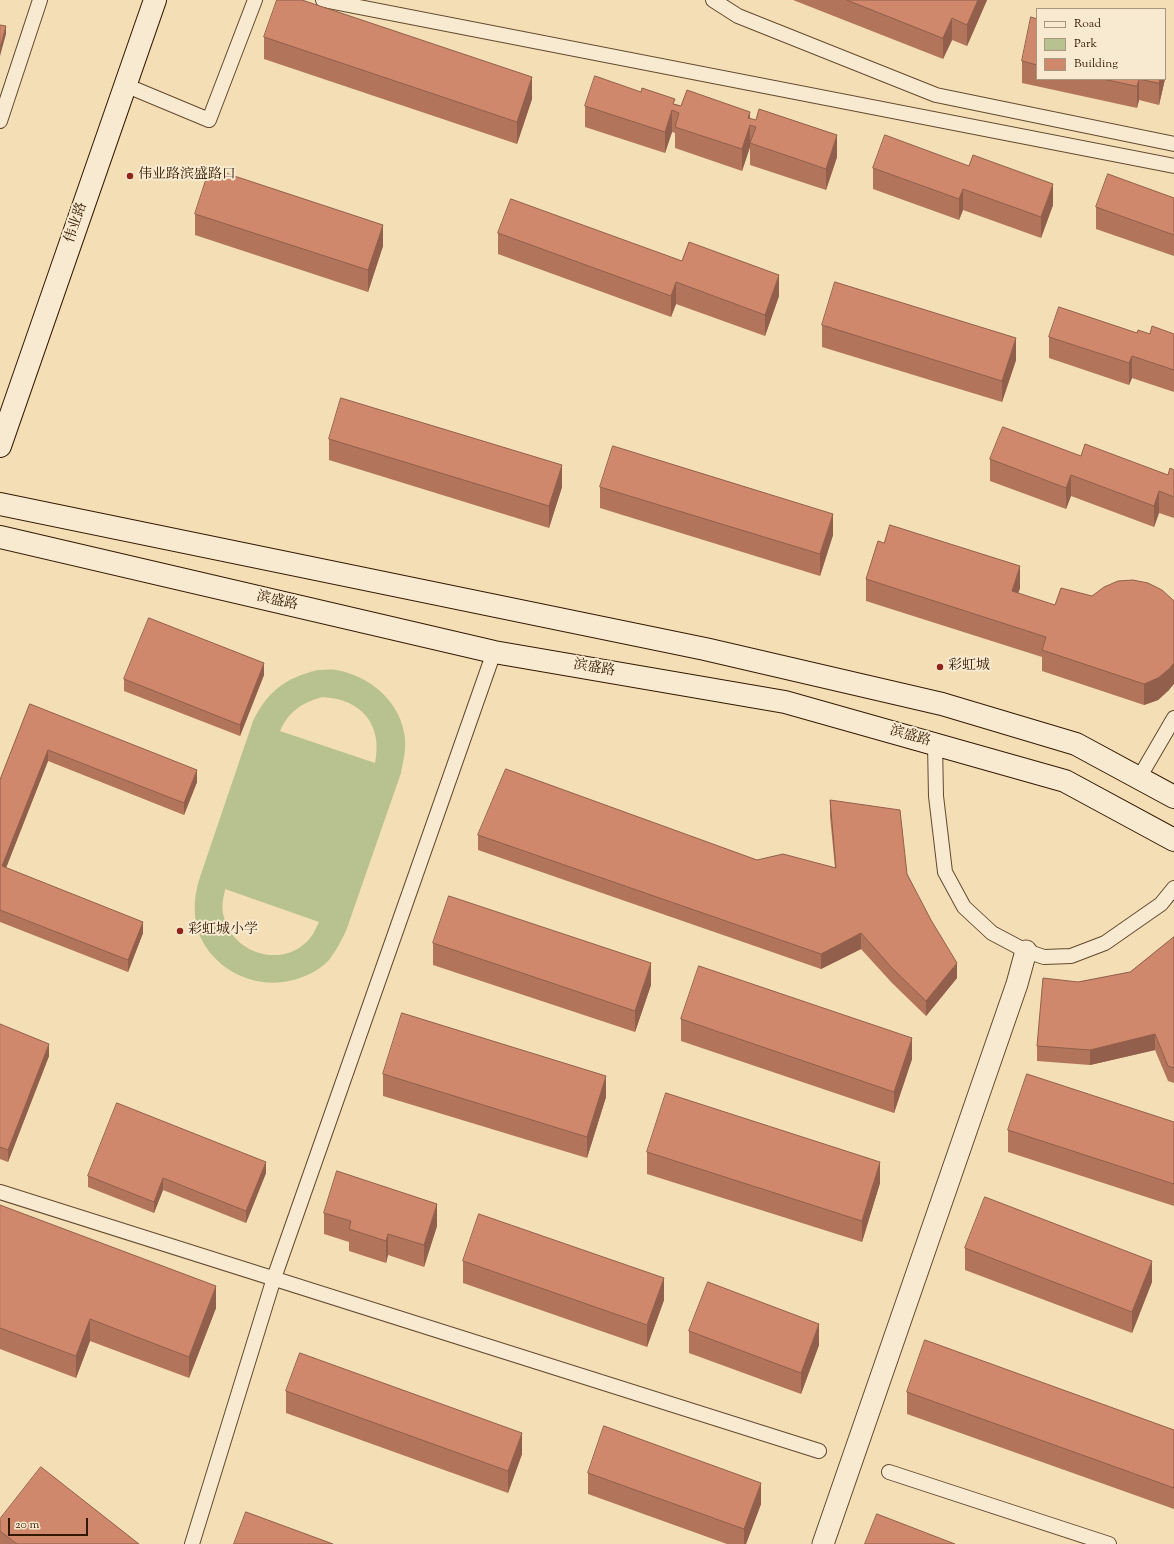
<!DOCTYPE html>
<meta charset="utf-8">
<style>
body{margin:0}
#map{position:relative;width:1174px;height:1544px;overflow:hidden;background:#f4deb6;font-family:"Sorts Mill Goudy",serif}
canvas{display:block}
.legend{position:absolute;left:1036px;top:8px;width:130px;height:72px;box-sizing:border-box;background:#f8ead0;border:1px solid #a9967e;margin:0;padding:5px 7px;list-style:none;font-size:12px;color:#331902}
.legend li{display:flex;align-items:center;gap:8px;height:20px}
.legend b{width:20px;border:1px solid #a9967e}
.scale{position:absolute;left:8px;top:1518px;width:80px;height:18px;box-sizing:border-box;border:2px solid #331902;border-top:0;padding-left:5px;font-size:12px;line-height:14px;white-space:nowrap;color:#331902;-webkit-text-stroke:3px #f8ead0;paint-order:stroke}
</style>
<div id="map">
<canvas width="1174" height="1544"></canvas>
<ul class="legend">
<li><b style="height:5px;background:#f8ead0"></b>Road</li>
<li><b style="height:11px;background:#b8c290"></b>Park</li>
<li><b style="height:11px;background:#cf886b"></b>Building</li>
</ul>
<div class="scale">20 m</div>
</div>
<script>
const ctx = document.querySelector('canvas').getContext('2d');
ctx.lineJoin = 'round';
function paint(path, color) {
  ctx.fillStyle = color;
  ctx.fill(path, 'evenodd');
}
function trace(path, color, width, dash) {
  ctx.strokeStyle = color;
  ctx.lineWidth = width;
  ctx.lineCap = dash ? 'butt' : 'round';
  ctx.setLineDash(dash || []);
  ctx.stroke(path);
}
function write(font, color, halo, rows, align = 'center') {
  ctx.font = font + ' "Sorts Mill Goudy","Noto Serif SC",serif';
  ctx.lineWidth = 4;
  ctx.setLineDash([]);
  ctx.textBaseline = 'middle';
  ctx.strokeStyle = halo;
  ctx.fillStyle = color;
  for (const [text, x, y, turn = 0] of rows) {
    ctx.save();
    ctx.translate(x, y);
    ctx.rotate((+turn || 0) * Math.PI / 180);
    ctx.textAlign = isNaN(turn) ? turn : align;
    if (halo) ctx.strokeText(text, 0, 0);
    ctx.fillText(text, 0, 0);
    ctx.restore();
  }
}
paint(new Path2D(`
 M318,670c6,0 13,-1 18,0 35,6 66,33 69,69 1,12 -2,23 -4,34l-55,158c-5,10 -10,20 -17,29 -10,11 -26,18 -40,21 -37,8 -78,-13 -91,-50 -5,-17 -4,-34 1,-51l54,-159c15,-30 32,-43 65,-51zM322,697c40,2 61,28 53,66l-95,-32c9,-20 22,-28 42,-34zM225,890v-1l94,33c-4,9 -8,17 -16,23 -27,22 -71,6 -79,-28 -3,-9 -1,-18 1,-27z`), '#b8c290');
const service = new Path2D(`
 M323,0l851,166
 M713,0l25,16 198,79 238,49
 M125,85l84,35 46,-120
 M0,121l40,-121
 M935,744l1,52 9,76 19,35 28,26 34,18 18,6 27,-1 34,-13 56,-39 13,-16
 M1139,778l35,-60
 M0,1192l819,259
 M889,1472l220,72
 M192,1544l82,-266 220,-626`);
const pedestrian = new Path2D(`
 M823,1544l194,-560 9,-33`);
const secondary = new Path2D(`
 M0,446l155,-446
 M0,504l705,145 237,55 134,40 98,53
 M0,537l494,115 291,50 280,79 109,59`);
trace(service, '#634a2f', 16);
trace(pedestrian, '#634a2f', 23);
trace(secondary, '#331902', 24);
trace(service, '#f8ead0', 14);
trace(pedestrian, '#f8ead0', 21);
trace(secondary, '#f8ead0', 22);
paint(new Path2D(`
 M793,0h194l-20,46 -15,-6 -9,19z
 M1037,19v60h128l-6,26 -20,-5 -2,8 -115,-25v-22z
 M264,37l268,62 -15,45 -253,-85z
 M675,104l6,2 69,13 87,38 -11,33 -76,-25v-18l-8,24 -67,-23v-15l-3,-1 -7,21 -80,-26v-21z
 M873,168l180,37 -12,33 -78,-28 -4,10 -86,-31z
 M1174,198v58l-78,-27v-22z
 M195,214l188,32 -15,46 -173,-57z
 M498,233l184,28 97,35 -14,40 -89,-32 -5,13 -173,-63z
 M822,325l194,35 -14,42 -180,-55z
 M1137,333l37,1v58l-42,-14 -3,7 -80,-27v-21z
 M329,439l233,48 -13,41 -220,-68z
 M1081,456l87,19 6,-5v48l-15,-5 -5,14 -83,-31 -5,13 -76,-28v-22z
 M600,487l233,48 -13,41 -220,-68z
 M866,579l154,9 -2,5 151,97 -11,10 -14,5 -102,-34v-14l-176,-56z
 M264,675l-24,61 -116,-45v-12z
 M30,704l167,78 -13,33 -136,-54 -42,107 137,65 -15,39 -128,-50v-142z
 M830,800l77,74 50,104 -31,38 -34,-33 -31,-34 -40,20 -343,-119v-15l357,33 -5,-52z
 M1174,937v146l-6,-2 -13,-31 -65,15 -53,-4v-15l41,-64 52,-10z
 M433,943l218,42 -16,47 -202,-67z
 M681,1019l231,40 -18,54 -213,-72z
 M0,1024l49,32 -41,106 -8,-3z
 M383,1074l223,23 -19,61 -204,-62z
 M1174,1122v84l-166,-54v-22z
 M647,1152l233,31 -18,59 -215,-68z
 M266,1173l-20,50 -83,-33 -9,23 -66,-26v-11z
 M0,1205l216,103 -27,70 -99,-37 -14,37 -76,-29z
 M324,1213l113,13 -13,41 -36,-12 -2,8 -37,-12v-9l-25,-8z
 M965,1248l187,34 -20,51 -167,-63z
 M463,1261l201,39 -17,47 -184,-64z
 M689,1331l130,14 -18,49 -112,-41z
 M286,1391l236,63 -14,39 -222,-80z
 M907,1392l267,38v79l-267,-95z
 M588,1473l173,31 -15,40h-19l-139,-50z
 M0,1519l139,25h-139z`), '#b2755c');
paint(new Path2D(`
 M978,0h9l-20,46v-21z
 M952,18v22l-9,19v-21z
 M6,26v8l-6,22v-8z
 M532,77v22l-15,45v-22z
 M1139,79v21l-2,8v-22z
 M1160,79h5l-6,26v-22z
 M672,110v22l-7,21v-21z
 M750,112v35l-8,24v-22l6,-31z
 M837,135v22l-11,33v-21z
 M1053,184v21l-12,33v-21z
 M963,189v21l-4,10v-21z
 M383,225v21l-15,46v-22z
 M779,275v21l-14,40v-21z
 M676,282v22l-5,13v-21z
 M1016,338v22l-14,42v-21z
 M1132,356v22l-3,7v-22z
 M562,465v22l-13,41v-22z
 M1071,475v21l-5,13v-21z
 M1159,491v22l-5,14v-21z
 M833,514v21l-13,41v-22z
 M1020,566v22l-8,25v-22z
 M264,663v12l-24,61v-11z
 M1174,663v21l-5,6 -11,10 -14,5v-21z
 M48,750v11l-46,117v-12z
 M197,770v12l-13,33v-12z
 M143,922v11l-15,39v-12z
 M861,933v16l-40,20v-15z
 M651,963v22l-16,47v-21z
 M957,963v15l-31,38v-15z
 M1155,1034v16l-65,15v-15z
 M912,1038v21l-18,54v-21z
 M49,1044v12l-41,106v-12z
 M606,1076v21l-19,61v-21z
 M266,1162v11l-20,50v-12z
 M880,1162v21l-18,59v-21z
 M163,1178v12l-9,23v-11z
 M437,1204v22l-13,41v-22z
 M388,1234v21l-2,8v-22z
 M1152,1261v21l-20,51v-21z
 M664,1278v22l-17,47v-22z
 M216,1286v22l-27,70v-21z
 M90,1319v22l-14,37v-22z
 M819,1324v21l-18,49v-21z
 M522,1433v21l-14,39v-22z
 M761,1483v21l-15,40h-2v-15z`), '#915f4b');
const building = new Path2D(`
 M277,0h25l230,77 -15,45 -253,-85z
 M847,0h131l-11,25 -15,-7 -9,20z
 M1031,17l6,2v46l-15,-4z
 M0,25l6,1 -6,22z
 M595,76l46,16 1,-4 33,11 -2,5 8,2 6,-16 63,22 -2,6 8,2 3,-11 78,26 -11,34 -76,-26 6,-16 -6,-2 -8,24 -67,-22 4,-14 -7,-3 -7,22 -80,-26z
 M1103,79h36l-2,7z
 M1139,79h21l-1,4z
 M885,135l84,31 4,-11 80,29 -12,33 -78,-28 -4,10 -86,-31z
 M210,168l173,57 -15,45 -173,-56z
 M1108,174l66,24v37l-78,-28z
 M511,199l171,62 7,-19 90,33 -14,40 -89,-33 -5,14 -173,-63z
 M835,282l181,56 -14,43 -180,-56z
 M1059,307l78,26 1,-3 12,4 2,-8 22,8v36l-42,-14 -3,7 -80,-26z
 M341,398l221,67 -13,41 -220,-67z
 M1003,427l78,29 4,-12 83,31 2,-7 4,2v27l-15,-6 -5,15 -83,-31 -5,13 -76,-29z
 M613,446l220,68 -13,40 -220,-67z
 M890,525l130,41 -8,25 43,14 6,-17 31,8 12,-9 14,-6 15,-1 15,3 14,7 11,10 1,2v61l-5,6 -11,9 -14,6 -102,-34 4,-13 -180,-58 12,-38 6,2z
 M149,618l115,45 -24,62 -116,-46z
 M30,704l167,66 -13,33 -136,-53 -46,116 141,56 -15,38 -128,-50v-130z
 M506,769l251,91 26,-6 53,14 -6,-68 70,10 7,64 24,46 26,43 -31,38 -34,-33 -31,-35 -40,21 -343,-119z
 M449,896l202,67 -16,48 -202,-68z
 M1174,937v131l-6,-2 -13,-32 -65,16 -53,-4 6,-68 35,4 52,-10z
 M699,966l213,72 -18,54 -213,-73z
 M402,1013l204,63 -19,61 -204,-63z
 M0,1024l49,20 -41,106 -8,-3z
 M1027,1074l147,48v62l-166,-54z
 M666,1093l214,69 -18,59 -215,-69z
 M117,1103l149,59 -20,49 -83,-33 -9,24 -66,-26z
 M337,1171l100,33 -13,41 -36,-11 -2,7 -37,-12 2,-8 -27,-8z
 M985,1197l167,64 -20,51 -167,-64z
 M0,1205l216,81 -27,71 -99,-38 -14,37 -76,-28z
 M479,1214l185,64 -17,47 -184,-64z
 M708,1282l111,42 -18,49 -112,-42z
 M925,1340l249,90v58l-267,-96z
 M300,1353l222,80 -14,38 -222,-80z
 M604,1426l157,57 -17,46 -156,-56z
 M41,1467l98,77h-122l-17,-13v-12z
 M246,1512l87,32h-99z
 M877,1514l78,30h-90z`);
paint(building, '#cf886b');
trace(building, '#915f4b', 1);
for (const [x, y, r, color] of [
 [130,176,4,"#8f2418"],
 [940,667,4,"#8f2418"],
 [180,931,4,"#8f2418"]
]) {
  const dot = new Path2D();
  dot.arc(x, y, r, 0, 2 * Math.PI);
  ctx.fillStyle = color;
  ctx.fill(dot);
  trace(dot, '#f8ead0', 1.5);
}
write('14px', '#331902', '#f8ead0', [
 ["伟业路滨盛路口",138,176],
 ["彩虹城",948,667],
 ["彩虹城小学",188,931]
], 'left');
write('14px', '#331902', '#f8ead0', [
 ["伟业路",77,223,-71],
 ["滨盛路",277,602,13],
 ["滨盛路",594,669,10],
 ["滨盛路",910,737,16]
]);
</script>
